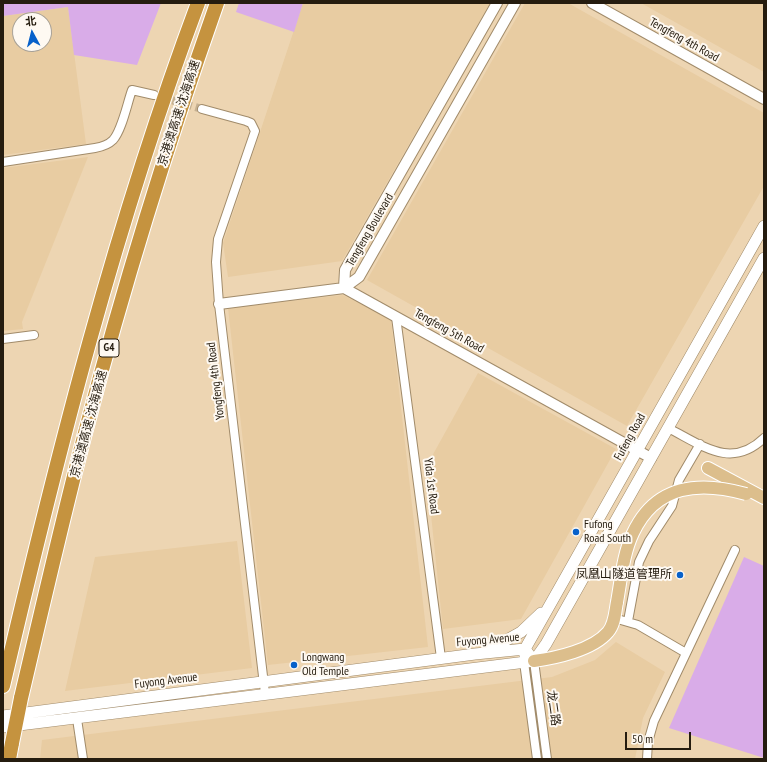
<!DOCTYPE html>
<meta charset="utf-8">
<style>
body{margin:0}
#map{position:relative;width:767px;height:762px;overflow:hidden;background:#edd5b2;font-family:"PT Sans Narrow","Noto Sans SC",sans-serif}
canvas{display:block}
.frame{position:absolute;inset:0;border:4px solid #251c0f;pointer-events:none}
.north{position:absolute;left:12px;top:12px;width:40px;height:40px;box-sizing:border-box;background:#fef9f2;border:1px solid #a7a197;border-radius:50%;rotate:353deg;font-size:11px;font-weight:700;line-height:16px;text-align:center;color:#251c0f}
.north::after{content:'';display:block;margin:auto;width:14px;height:18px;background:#0761ca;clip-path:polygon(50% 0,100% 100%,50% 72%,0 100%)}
.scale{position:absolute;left:625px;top:732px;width:66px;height:18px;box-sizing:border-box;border:2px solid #251c0f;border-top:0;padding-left:5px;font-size:12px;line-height:14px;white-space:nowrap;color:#251c0f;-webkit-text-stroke:3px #fef9f2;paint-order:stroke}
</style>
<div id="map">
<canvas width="767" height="762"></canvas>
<div class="frame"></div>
<div class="north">北</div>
<div class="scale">50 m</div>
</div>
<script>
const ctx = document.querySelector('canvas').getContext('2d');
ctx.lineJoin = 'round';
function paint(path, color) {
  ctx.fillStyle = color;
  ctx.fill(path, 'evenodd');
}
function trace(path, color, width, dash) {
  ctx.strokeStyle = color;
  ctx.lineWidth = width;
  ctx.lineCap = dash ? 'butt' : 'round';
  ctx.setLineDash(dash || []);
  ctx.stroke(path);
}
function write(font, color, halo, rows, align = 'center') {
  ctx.font = font + ' "PT Sans Narrow","Noto Sans SC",sans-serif';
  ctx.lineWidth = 4;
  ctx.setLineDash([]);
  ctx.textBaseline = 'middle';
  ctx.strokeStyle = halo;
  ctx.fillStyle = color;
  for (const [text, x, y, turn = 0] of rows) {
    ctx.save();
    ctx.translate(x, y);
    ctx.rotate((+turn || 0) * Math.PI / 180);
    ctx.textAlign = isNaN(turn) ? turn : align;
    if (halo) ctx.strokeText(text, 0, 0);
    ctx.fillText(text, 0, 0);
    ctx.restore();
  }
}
paint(new Path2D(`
 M303,3h187l-148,258 -114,16 -5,-34z
 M525,3h43l196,110v73l-137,240 -260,-146z
 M641,3h123v69z
 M68,7l18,137 -83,11v-139zM20,20h24v24h-24z
 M88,157l-66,165 1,7 -20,2v-163z
 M343,295l48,24 37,328 -160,18 -40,-357z
 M478,373l138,76 -95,170 -78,10 -17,-162z
 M237,541l15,127 -187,23 30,-134z
 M616,642l49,30 -22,46 -8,41h-595l2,-19 510,-63 43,-17z`), '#e8cca2');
paint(new Path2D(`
 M3,3h158l-24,62 -63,-10 -6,-48 -65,9z
 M239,3h64l-9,29 -58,-20z
 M744,557l20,9v192l-95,-30z`), '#d9ace8');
trace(new Path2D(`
 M161,97l41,12`), '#c5b091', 8, [8, 4]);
const minor = new Path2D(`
 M202,109l44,12 5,2 4,8 -37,108 -2,23 3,42 46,389
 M3,162l92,-14c6,-1 13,-3 18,-8 9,-10 14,-36 19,-50l22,5
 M396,317l45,341
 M3,339l31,-4
 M668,428c34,17 63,42 96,10
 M614,618l24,7 48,28
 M628,621l11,-59 10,-21 23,-35 7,-26 21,-36
 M534,661l13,98
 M524,662l13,97
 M77,719l6,40
 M647,759l1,-17 6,-21 81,-171`);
const tertiary = new Path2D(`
 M592,3l172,96
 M344,288l15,-11 156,-274
 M344,288l1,-18 152,-267
 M219,304l125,-16 307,170`);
const secondary = new Path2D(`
 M487,651l34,-19 20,-19
 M525,656v-7l239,-423
 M534,661l12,-17 218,-386
 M3,716l472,-62 50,-5 9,12
 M3,727l531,-66`);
const primary = new Path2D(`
 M708,468l56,30
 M534,661c22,-3 59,-11 74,-29 7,-8 7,-20 9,-30`);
const motorway = new Path2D(`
 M3,686c54,-231 112,-461 195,-683
 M21,698c21,-89 41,-177 64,-265 38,-145 82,-288 132,-430
 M9,759l3,-16`);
trace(minor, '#a18b6a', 10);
trace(tertiary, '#a18b6a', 12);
trace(secondary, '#a18b6a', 12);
trace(primary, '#fff', 14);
trace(motorway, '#fff', 16);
trace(minor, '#fff', 8);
trace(tertiary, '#fff', 10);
trace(secondary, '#fff', 11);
trace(primary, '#dcbe8c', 12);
trace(motorway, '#c5933f', 14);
const primaryBridge = new Path2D(`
 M617,602c4,-22 6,-48 16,-69 23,-49 67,-52 113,-39`);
const motorwayBridge = new Path2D(`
 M12,743l9,-45`);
trace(primaryBridge, '#fff', 14, []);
trace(motorwayBridge, '#fff', 16, []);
trace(primaryBridge, '#dcbe8c', 12);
trace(motorwayBridge, '#c5933f', 14);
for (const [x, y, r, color] of [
 [576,532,4,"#0761ca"],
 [680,575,4,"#0761ca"],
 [294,665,4,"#0761ca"]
]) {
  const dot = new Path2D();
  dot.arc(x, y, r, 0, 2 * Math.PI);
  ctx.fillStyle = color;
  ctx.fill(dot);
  trace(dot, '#fef9f2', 1.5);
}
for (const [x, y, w] of [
 [109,348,20]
]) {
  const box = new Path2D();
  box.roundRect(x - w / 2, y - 9, w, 18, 3);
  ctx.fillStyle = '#fef9f2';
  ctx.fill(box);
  trace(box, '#251c0f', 1);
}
write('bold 11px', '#251c0f', null, [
 ["G4",109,348]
]);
write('12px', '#251c0f', '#fef9f2', [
 ["Tengfeng 4th Road",684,40,29],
 ["京港澳高速 沈海高速",179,113,-72],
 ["Tengfeng Boulevard",370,230,-60],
 ["Tengfeng 5th Road",449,331,29],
 ["Yongfeng 4th Road",216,381,-97],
 ["京港澳高速 沈海高速",89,424,-75],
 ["Fufeng Road",630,437,-61],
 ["Yida 1st Road",431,486,83],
 ["Fuyong Avenue",488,640,-5],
 ["Fuyong Avenue",166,681,-7],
 ["龙二路",553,708,82]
]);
write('12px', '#251c0f', '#fef9f2', [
 ["Fufong",584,525],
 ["Road South",584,539],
 ["凤凰山隧道管理所",672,575,"right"],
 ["Longwang",302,658],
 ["Old Temple",302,672]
], 'left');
</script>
